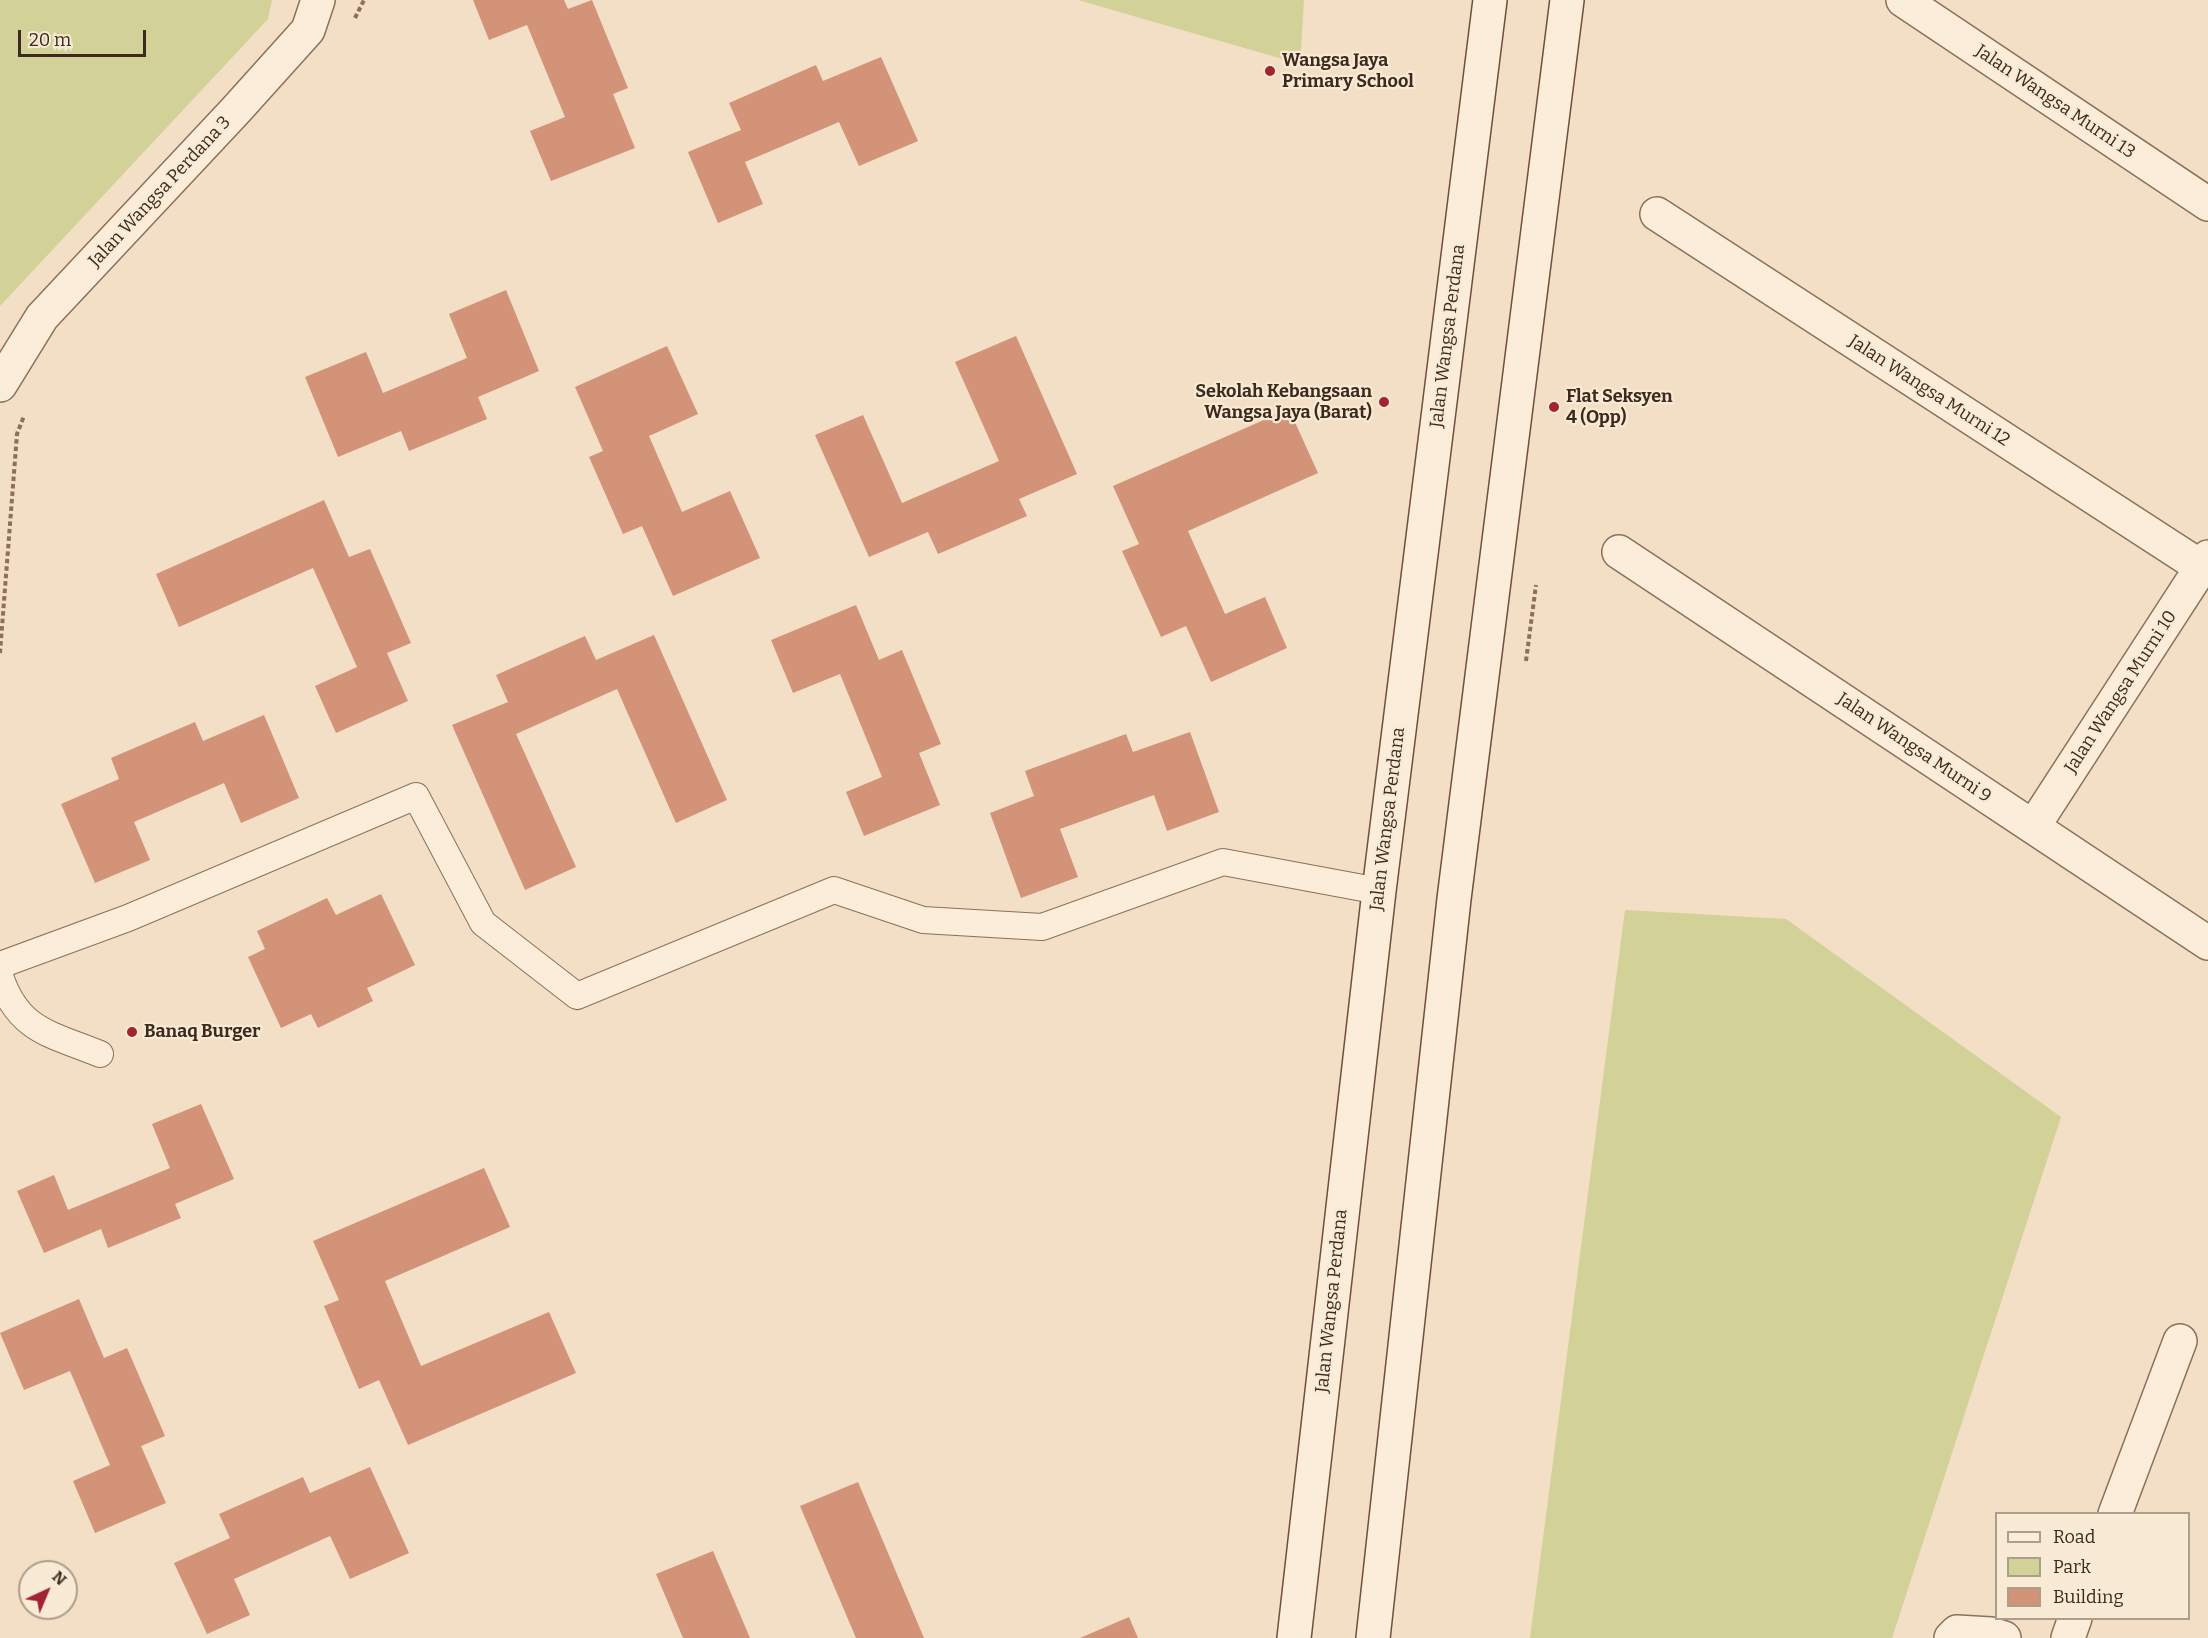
<!DOCTYPE html>
<style>
body{margin:0}
#map{position:relative;width:2208px;height:1638px;overflow:hidden;background:#f2dfc5;font-family:Bitter,serif}
canvas{display:block}
.legend{position:absolute;left:1995px;top:1512px;width:195px;height:108px;box-sizing:border-box;background:#f8ead5;border:2px solid #ad9d8c;margin:0;padding:8px 10px;list-style:none;font-size:18px;color:#3d2a1e}
.legend li{display:flex;align-items:center;gap:12px;height:30px}
.legend b{width:30px;border:2px solid #ad9d8c}
.north{position:absolute;left:18px;top:1560px;width:60px;height:60px;box-sizing:border-box;background:#f8ead5;border:2px solid #ad9d8c;border-radius:50%;rotate:44deg;font-size:16px;font-weight:700;line-height:24px;text-align:center;color:#3d2a1e}
.north::after{content:'';display:block;margin:auto;width:21px;height:27px;background:#a22433;clip-path:polygon(50% 0,100% 100%,50% 72%,0 100%)}
.scale{position:absolute;left:18px;top:30px;width:128px;height:27px;box-sizing:border-box;border:3px solid #3d2a1e;border-top:0;padding-left:8px;font-size:18px;line-height:21px;white-space:nowrap;color:#3d2a1e;-webkit-text-stroke:4px #f8ead5;paint-order:stroke}
</style>
<div id="map">
<canvas width="2208" height="1638"></canvas>
<ul class="legend">
<li><b style="height:8px;background:#fbedd9"></b>Road</li>
<li><b style="height:16px;background:#d1d198"></b>Park</li>
<li><b style="height:16px;background:#d29378"></b>Building</li>
</ul>
<div class="north">N</div>
<div class="scale">20 m</div>
</div>
<script>
const ctx = document.querySelector('canvas').getContext('2d');
ctx.lineJoin = 'round';
function paint(path, color) {
  ctx.fillStyle = color;
  ctx.fill(path, 'evenodd');
}
function trace(path, color, width, dash) {
  ctx.strokeStyle = color;
  ctx.lineWidth = width;
  ctx.lineCap = dash ? 'butt' : 'round';
  ctx.setLineDash(dash || []);
  ctx.stroke(path);
}
function write(font, color, halo, rows, align = 'center') {
  ctx.font = font + ' Bitter,serif';
  ctx.lineWidth = 4.5;
  ctx.setLineDash([]);
  ctx.textBaseline = 'middle';
  ctx.strokeStyle = halo;
  ctx.fillStyle = color;
  for (const [text, x, y, turn = 0] of rows) {
    ctx.save();
    ctx.translate(x, y);
    ctx.rotate((+turn || 0) * Math.PI / 180);
    ctx.textAlign = isNaN(turn) ? turn : align;
    if (halo) ctx.strokeText(text, 0, 0);
    ctx.fillText(text, 0, 0);
    ctx.restore();
  }
}
paint(new Path2D(`
 M0,0h272l-4,19 -268,287z
 M1078,0h226l-4,64z
 M1625,910l161,9 275,198 -169,521h-362z`), '#d1d198');
paint(new Path2D(`
 M473,0h91l4,9 24,-9 36,88 -15,6 22,54 -84,33 -21,-50 35,-14 -38,-92 -38,15z
 M881,57l37,84 -59,25 -20,-44 -94,40 18,42 -45,19 -30,-71 53,-22 -12,-27 87,-38 7,16z
 M506,290l33,81 -61,26 9,22 -78,32 -8,-20 -63,26 -33,-80 61,-25 17,41 84,-35 -18,-44z
 M1016,336l61,138 -58,25 8,17 -89,38 -10,-22 -59,25 -54,-122 48,-20 39,88 97,-42 -44,-99z
 M667,346l31,68 -49,22 33,76 48,-21 30,67 -87,38 -31,-70 -19,8 -34,-77 14,-6 -28,-64z
 M1289,409l29,64 -130,58 37,83 40,-17 22,51 -76,34 -25,-56 -25,11 -39,-86 17,-7 -26,-58z
 M324,500l25,57 21,-8 41,94 -24,10 21,48 -72,32 -21,-47 42,-19 -44,-99 -134,59 -23,-53z
 M856,605l23,55 23,-10 39,94 -22,9 21,52 -76,31 -18,-44 36,-15 -42,-103 -47,19 -22,-53z
 M654,635l73,165 -51,23 -59,-134 -101,45 60,133 -51,23 -73,-165 56,-23 -12,-27 89,-39 11,24z
 M264,715l35,83 -58,25 -17,-40 -90,39 16,38 -55,23 -34,-79 58,-25 -8,-21 84,-36 8,19z
 M1190,732l29,80 -52,19 -13,-36 -94,34 18,48 -57,21 -31,-85 44,-17 -9,-25 101,-37 7,18z
 M381,894l34,71 -48,23 6,13 -55,27 -7,-14 -30,14 -33,-71 17,-8 -8,-18 70,-33 9,17z
 M201,1104l33,75 -59,25 6,14 -73,30 -7,-19 -57,24 -27,-62 37,-16 14,35 102,-42 -18,-44z
 M484,1168l26,59 -125,54 36,85 128,-54 27,61 -168,72 -29,-65 -20,9 -35,-83 15,-6 -26,-59z
 M79,1299l25,59 23,-10 38,88 -24,10 25,57 -71,30 -22,-52 37,-16 -40,-94 -46,19 -24,-57z
 M370,1467l39,86 -59,26 -20,-43 -96,43 16,36 -43,19 -33,-71 56,-25 -11,-24 84,-37 7,16z
 M858,1482l66,156h-68l-56,-132z
 M713,1551l37,87h-67l-27,-64z
 M1129,1617l9,21h-58z`), '#d29378');
const service = new Path2D(`
 M0,965l128,-47 288,-122 67,127 94,73 257,-106 89,30 119,7 181,-65 156,29
 M0,976c18,55 51,58 100,78`);
const minor = new Path2D(`
 M1903,0l305,204
 M1657,214l544,353
 M1619,552l589,391
 M2033,827l175,-270
 M2115,1514l65,-173
 M1951,1638l6,-6 34,2 13,4
 M2068,1638l7,-20`);
const tertiary = new Path2D(`
 M0,385l42,-68 194,-207 72,-80 10,-30`);
const secondary = new Path2D(`
 M1294,1638l85,-747 111,-891
 M1373,1638l81,-739 113,-899`);
trace(service, '#8e6f59', 28);
trace(minor, '#8e6f59', 36);
trace(tertiary, '#8e6f59', 36);
trace(secondary, '#70503c', 36);
trace(new Path2D(`
 M355,18l9,-18
 M0,653l17,-219 7,-18
 M1526,661l10,-76`), '#8e6f59', 4, [4.5, 3]);
trace(service, '#fbedd9', 26);
trace(minor, '#fbedd9', 33);
trace(tertiary, '#fbedd9', 33);
trace(secondary, '#fbedd9', 33);
for (const [x, y, r, color] of [
 [1270,71,6,"#a22433"],
 [1384,402,6,"#a22433"],
 [1554,407,6,"#a22433"],
 [132,1032,6,"#a22433"]
]) {
  const dot = new Path2D();
  dot.arc(x, y, r, 0, 2 * Math.PI);
  ctx.fillStyle = color;
  ctx.fill(dot);
  trace(dot, '#f8ead5', 2);
}
write('bold 18px', '#3d2a1e', '#f8ead5', [
 ["Wangsa Jaya",1282,61],
 ["Primary School",1282,82],
 ["Sekolah Kebangsaan",1372,392,"right"],
 ["Wangsa Jaya (Barat)",1372,413,"right"],
 ["Flat Seksyen",1566,397],
 ["4 (Opp)",1566,418],
 ["Banaq Burger",144,1032]
], 'left');
write('18px', '#3d2a1e', '#f8ead5', [
 ["Jalan Wangsa Murni 13",2055,102,34],
 ["Jalan Wangsa Perdana 3",160,192,-47],
 ["Jalan Wangsa Perdana",1448,336,-83],
 ["Jalan Wangsa Murni 12",1929,391,33],
 ["Jalan Wangsa Murni 10",2121,692,-57],
 ["Jalan Wangsa Murni 9",1914,748,34],
 ["Jalan Wangsa Perdana",1388,819,-83],
 ["Jalan Wangsa Perdana",1332,1301,-84]
]);
</script>
